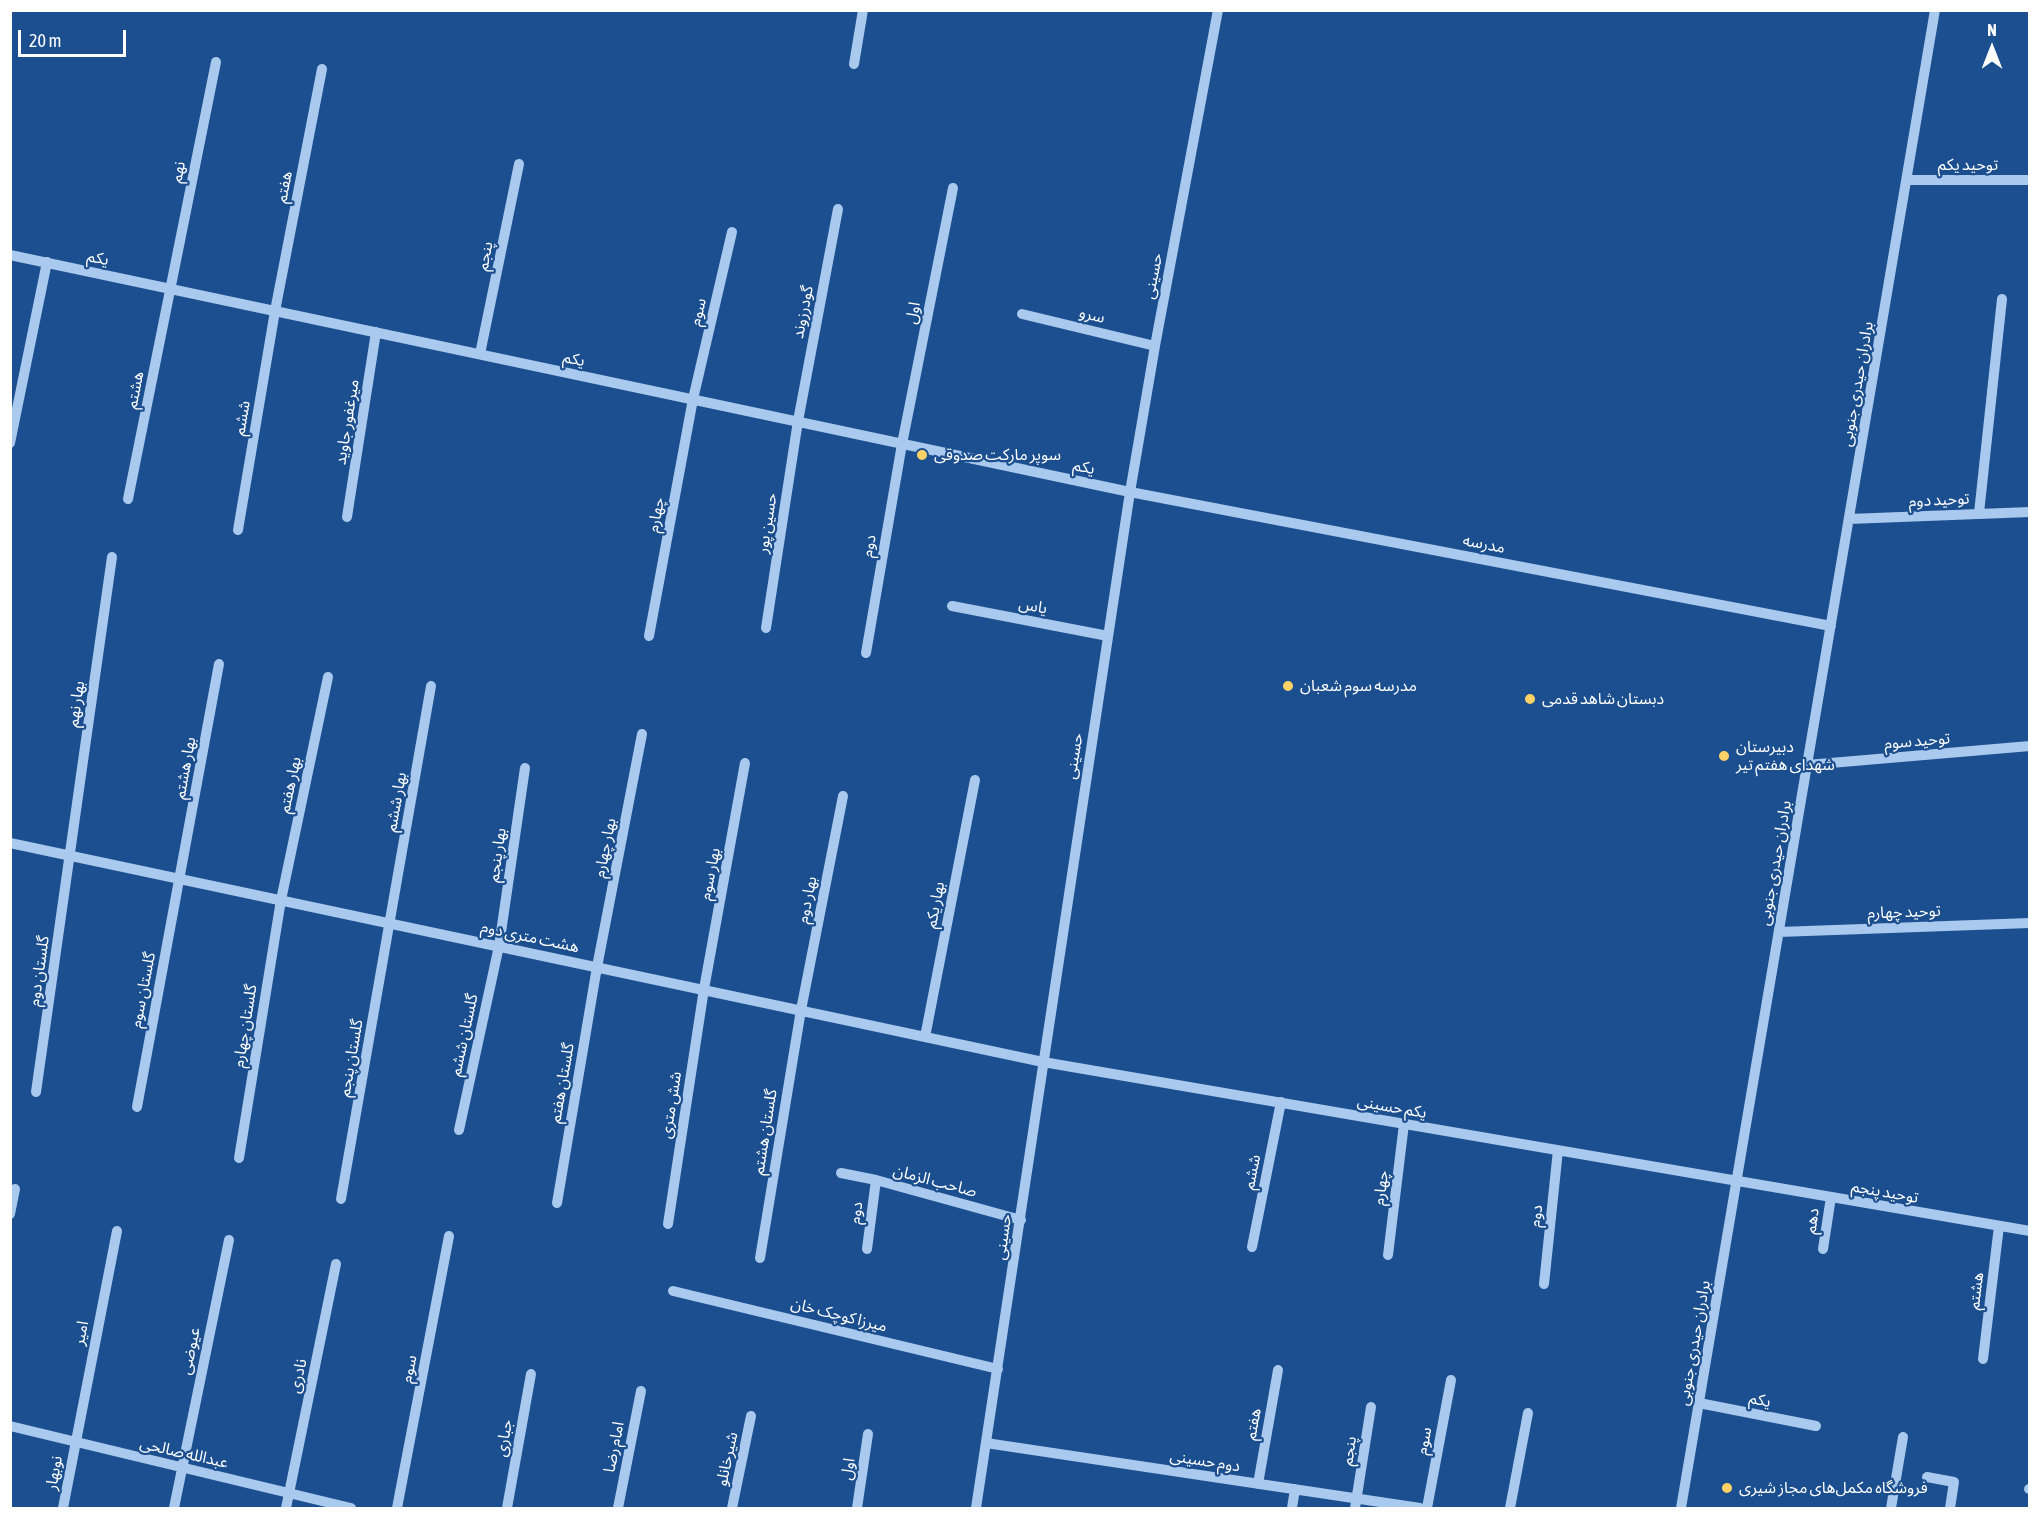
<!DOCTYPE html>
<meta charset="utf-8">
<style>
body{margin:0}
#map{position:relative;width:2040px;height:1519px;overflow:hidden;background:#1b4f8f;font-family:"Asap Condensed",sans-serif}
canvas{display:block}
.frame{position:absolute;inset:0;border:12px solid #fff;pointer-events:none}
.north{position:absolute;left:1962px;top:18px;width:60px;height:60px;-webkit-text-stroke:4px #1b4f8f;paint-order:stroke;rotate:0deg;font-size:16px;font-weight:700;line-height:24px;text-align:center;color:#fff}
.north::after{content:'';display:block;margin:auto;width:21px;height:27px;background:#fff;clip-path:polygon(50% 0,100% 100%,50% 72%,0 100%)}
.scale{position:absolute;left:18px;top:30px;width:108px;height:27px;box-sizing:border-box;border:3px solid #fff;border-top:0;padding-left:8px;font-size:18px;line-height:21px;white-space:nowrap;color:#fff;-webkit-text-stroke:4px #1b4f8f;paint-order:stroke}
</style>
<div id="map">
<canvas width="2040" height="1519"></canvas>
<div class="frame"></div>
<div class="north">N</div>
<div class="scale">20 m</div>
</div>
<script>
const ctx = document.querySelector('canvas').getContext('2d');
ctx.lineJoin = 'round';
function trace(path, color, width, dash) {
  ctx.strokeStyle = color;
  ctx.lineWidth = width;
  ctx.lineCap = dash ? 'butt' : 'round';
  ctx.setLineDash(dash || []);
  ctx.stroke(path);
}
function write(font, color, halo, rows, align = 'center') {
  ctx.font = font + ' "Asap Condensed","Noto Sans Arabic",sans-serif';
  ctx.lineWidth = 4.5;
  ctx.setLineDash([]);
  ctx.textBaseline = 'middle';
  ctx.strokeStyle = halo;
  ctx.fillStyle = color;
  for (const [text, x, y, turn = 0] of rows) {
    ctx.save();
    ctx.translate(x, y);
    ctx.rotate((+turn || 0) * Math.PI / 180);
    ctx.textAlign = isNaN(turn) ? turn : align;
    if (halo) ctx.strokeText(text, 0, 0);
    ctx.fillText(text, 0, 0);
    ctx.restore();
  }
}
trace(new Path2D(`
 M854,64l9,-54
 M1907,180h123
 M10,255l1120,237 701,134
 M1022,314l133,32
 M480,354l39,-190
 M10,443l37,-181
 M128,499l88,-437
 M1979,513l23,-214
 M347,517l29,-185
 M1849,519l181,-7
 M238,530l37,-219 47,-242
 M952,606l156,30
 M766,628l32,-207 40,-212
 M649,636l44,-237 39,-167
 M866,653l36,-209 51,-256
 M1807,765l223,-19
 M10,843l1033,219 987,169
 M1779,932l251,-9
 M925,1037l50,-257
 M36,1092l76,-535
 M137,1107l82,-443
 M459,1130l40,-184 26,-178
 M239,1158l42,-258 47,-223
 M841,1173l35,7 145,40
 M341,1199l90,-513
 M557,1203l40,-236 45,-233
 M10,1214l5,-25
 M668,1224l36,-235 41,-226
 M1252,1247l29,-145
 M867,1249l9,-69
 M1823,1249l8,-52
 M1388,1255l16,-131
 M760,1258l41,-248 42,-214
 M1544,1284l14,-134
 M673,1291l325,78
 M1983,1359l16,-133
 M1699,1403l117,23
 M10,1426l341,82
 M986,1443l434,65
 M1927,1477l27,5 -4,26
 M1258,1484l20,-114
 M2029,1489h1
 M63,1508l54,-277
 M174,1508l55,-268
 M286,1508l50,-244
 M397,1508l52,-272
 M507,1508l24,-134
 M618,1508l23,-117
 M732,1508l19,-92
 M857,1508l11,-74
 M976,1508l154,-1016 25,-146 63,-336
 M1292,1508l3,-19
 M1355,1508l16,-101
 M1427,1508l24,-128
 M1510,1508l18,-95
 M1681,1508l254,-1498
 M1891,1508l12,-71`), '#a9c9ee', 10);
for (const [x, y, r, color] of [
 [922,455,6,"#ffd166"],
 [1288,686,6,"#ffd166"],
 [1530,699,6,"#ffd166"],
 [1724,756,6,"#ffd166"],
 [1727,1488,6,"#ffd166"]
]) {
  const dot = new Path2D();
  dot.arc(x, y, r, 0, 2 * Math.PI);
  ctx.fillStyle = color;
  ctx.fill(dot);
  trace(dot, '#1b4f8f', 2);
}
write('16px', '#fff', '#1b4f8f', [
 ["توحید یکم",1968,165],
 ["نهم",178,172,-79],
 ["هفتم",284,187,-79],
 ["پنجم",485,256,-79],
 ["یکم",98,258,12],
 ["حسینی",1153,276,-79],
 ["سوم",698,312,-77],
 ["گودرزوند",803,312,-79],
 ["اول",913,313,-79],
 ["سرو",1092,315,14],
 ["یکم",574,359,12],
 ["برادران حیدری جنوبی",1857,384,-80],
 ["هشتم",135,390,-79],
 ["ششم",242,418,-80],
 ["میرغفور جاوید",347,422,-81],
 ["یکم",1084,467,12],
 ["توحید دوم",1939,500,-3],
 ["چهارم",656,515,-80],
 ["حسین پور",767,523,-81],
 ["مدرسه",1484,544,11],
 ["دوم",869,546,-80],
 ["یاس",1033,606,11],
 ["بهار نهم",76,704,-82],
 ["توحید سوم",1917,741,-5],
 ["حسینی",1074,756,-81],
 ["بهار هشتم",185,768,-80],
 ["بهار هفتم",290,785,-78],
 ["بهار ششم",396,802,-80],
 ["بهار چهارم",605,848,-79],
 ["بهار پنجم",497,855,-82],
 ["برادران حیدری جنوبی",1775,863,-80],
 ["بهار سوم",710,874,-79],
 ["بهار دوم",807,900,-79],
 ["بهار یکم",935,905,-79],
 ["توحید چهارم",1904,912,-2],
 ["هشت متری دوم",530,937,12],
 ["گلستان دوم",39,971,-82],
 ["گلستان سوم",143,990,-79],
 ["گلستان چهارم",245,1026,-81],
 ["گلستان ششم",464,1035,-78],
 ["گلستان پنجم",351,1058,-80],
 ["گلستان هفتم",562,1083,-80],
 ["شش متری",671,1105,-81],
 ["یکم حسینی",1392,1107,10],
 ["گلستان هشتم",765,1132,-81],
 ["ششم",1252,1172,-79],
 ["صاحب الزمان",935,1181,15],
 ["چهارم",1381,1188,-83],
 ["توحید پنجم",1885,1192,10],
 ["دوم",856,1213,-83],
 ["دوم",1536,1216,-84],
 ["دهم",1812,1221,-82],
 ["حسینی",1003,1237,-82],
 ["هشتم",1976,1291,-83],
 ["میرزا کوچک خان",839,1315,14],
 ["امیر",81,1333,-79],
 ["برادران حیدری جنوبی",1694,1343,-80],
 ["عیوضی",190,1351,-78],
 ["سوم",409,1369,-79],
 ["نادری",298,1376,-78],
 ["یکم",1760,1400,11],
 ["هفتم",1253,1424,-80],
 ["جباری",504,1438,-80],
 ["سوم",1424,1441,-80],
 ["امام رضا",614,1447,-79],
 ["پنجم",1349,1451,-82],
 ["عبدالله صالحی",184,1453,13],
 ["شیرخانلو",727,1459,-78],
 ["دوم حسینی",1205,1461,9],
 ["اول",848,1469,-81],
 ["نوبهار",54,1473,-80]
]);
write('16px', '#fff', '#1b4f8f', [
 ["سوپر مارکت صدوقی",934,455],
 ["مدرسه سوم شعبان",1300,686],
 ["دبستان شاهد قدمی",1542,699],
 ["دبیرستان",1736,747],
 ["شهدای هفتم تیر",1736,765],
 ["فروشگاه مکمل‌های مجاز شیری",1739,1488]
], 'left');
</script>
